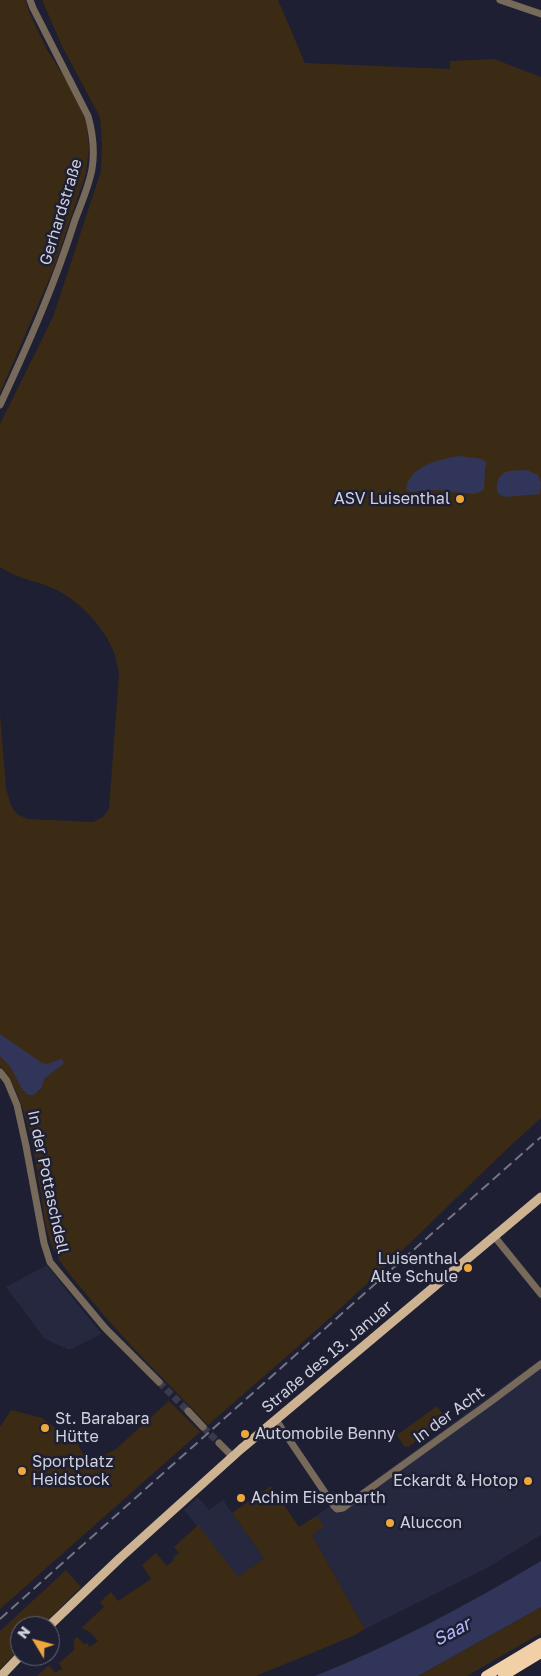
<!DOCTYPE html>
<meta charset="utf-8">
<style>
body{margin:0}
#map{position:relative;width:541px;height:1676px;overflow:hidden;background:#1e1f32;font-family:"Golos Text",sans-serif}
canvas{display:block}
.north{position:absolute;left:10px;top:1616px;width:50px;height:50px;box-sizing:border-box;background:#1e1f32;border:1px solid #656677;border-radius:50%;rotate:307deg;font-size:14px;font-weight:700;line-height:20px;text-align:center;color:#cfd1de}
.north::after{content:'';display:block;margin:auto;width:18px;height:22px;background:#eea73d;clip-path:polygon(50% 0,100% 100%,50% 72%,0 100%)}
</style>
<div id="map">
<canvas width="541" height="1676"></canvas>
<div class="north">N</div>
</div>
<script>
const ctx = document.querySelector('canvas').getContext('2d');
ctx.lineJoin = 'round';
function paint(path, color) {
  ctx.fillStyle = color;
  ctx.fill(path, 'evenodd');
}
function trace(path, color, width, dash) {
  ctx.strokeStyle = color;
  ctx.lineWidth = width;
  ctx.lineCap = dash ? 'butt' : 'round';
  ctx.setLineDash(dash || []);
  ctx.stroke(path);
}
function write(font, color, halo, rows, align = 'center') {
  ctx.font = font + ' "Golos Text",sans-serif';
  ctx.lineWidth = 5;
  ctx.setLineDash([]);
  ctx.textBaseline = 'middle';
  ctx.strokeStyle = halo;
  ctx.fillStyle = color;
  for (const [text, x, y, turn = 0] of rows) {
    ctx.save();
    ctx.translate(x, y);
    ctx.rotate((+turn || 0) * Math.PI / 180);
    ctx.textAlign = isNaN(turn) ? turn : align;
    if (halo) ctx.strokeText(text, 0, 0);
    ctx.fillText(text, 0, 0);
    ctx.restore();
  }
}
paint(new Path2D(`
 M47,1265l24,31 31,38 -33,16 -24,-11 -39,-52z
 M541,1359v176l-54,33 -122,61 -53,-94 11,-9 -7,-10 20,-14 3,2 4,-1z
 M198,1497l11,13 14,-10 41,58 -26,19 -54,-67z`), '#262840');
paint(new Path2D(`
 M0,0h25l5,14 17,36 25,39 11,25 4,13 2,21 -3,25 -32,95 -54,125z
 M42,0h236l27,63 145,6v-8l44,-2 47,18v1041c-46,41 -88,84 -132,126 -65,63 -133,122 -201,181 -41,-43 -84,-84 -121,-130 -10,-12 -22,-25 -30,-39 -11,-19 -13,-40 -16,-62 -6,-37 -15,-100 -41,-128v-353l6,75 5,18 6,8 11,5 65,3 10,-5 6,-8 10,-135c-2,-9 -3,-18 -7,-26 -10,-24 -38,-52 -62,-61 -18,-7 -34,-9 -50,-20v-143l53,-107 48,-146 1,-27 -2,-27 -37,-69z
 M169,1401l31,31 -200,177v-182l11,-17 31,8 36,26 9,20 29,-15z
 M437,1406l10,14 -39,27 -4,-1 -7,-11z
 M271,1486l28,41 17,-11 8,10 -12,9 53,94 -12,7 -97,40h-219l12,-11 6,8 7,-4 -3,-6 15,-13v-10l3,-3 7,7 3,-1 3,4 8,-6 -8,-9 -9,-4 23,-21 -4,-5 11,-10 7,9 33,-22 -9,-14 14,-12 11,13 7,-6 -1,-2 6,-5 -5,-6 24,-22 40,52 26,-19 -32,-45z
 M66,1570l15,17 -39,39h-22v23l-20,20v-38z
 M541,1607v26l-74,43h-49z`), '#3b2b14');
paint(new Path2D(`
 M460,456l22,3 5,4 -2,4 -1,23 -10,4 -37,-4 -25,2 -6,-2c2,-24 34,-31 54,-34z
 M527,470l11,5 3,8 -1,11 -35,3 -5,-2c-3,-4 -4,-6 -3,-11 3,-16 17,-13 30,-14z
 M0,1034l42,29 5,1 15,-5 2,4 -20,16 -2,8 -8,8h-6l-6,-6 -12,-23 -10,-10z
 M541,1561v46l-123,69h-103c78,-31 154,-72 226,-115z`), '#32355a');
trace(new Path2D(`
 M159,1382l29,29
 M203,1427l16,16`), '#393a4c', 7, [7, 3.5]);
trace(new Path2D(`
 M500,0l41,14
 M0,405c28,-60 55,-121 75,-185 6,-16 14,-34 17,-51 3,-18 1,-35 -4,-53l-55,-108 -3,-8
 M0,1072l7,9 10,24 9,41 18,97 6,19 55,66 54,54
 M494,1236l47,58
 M188,1411l15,16
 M276,1420l58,86 3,3 6,-1 146,-105 52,-39
 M219,1443l14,14`), '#776a5a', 7);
trace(new Path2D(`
 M49,1626l71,-68 121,-109 300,-252
 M1,1676l19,-20`), '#ceb392', 9);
trace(new Path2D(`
 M486,1676l55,-33
 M503,1676l38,-23`), '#f1d0a8', 10);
trace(new Path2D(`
 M0,1619l357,-319 184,-163`), '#737585', 2, [10, 5]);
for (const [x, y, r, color] of [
 [460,499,5,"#eea73d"],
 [468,1268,5,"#eea73d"],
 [45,1428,5,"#eea73d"],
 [245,1434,5,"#eea73d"],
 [22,1471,5,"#eea73d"],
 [528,1481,5,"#eea73d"],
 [241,1498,5,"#eea73d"],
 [390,1523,5,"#eea73d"]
]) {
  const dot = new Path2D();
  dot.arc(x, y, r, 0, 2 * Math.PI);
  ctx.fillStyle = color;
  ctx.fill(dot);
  trace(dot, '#1e1f32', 2);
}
write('16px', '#cfd1de', '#1e1f32', [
 ["Gerhardstraße",61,212,-73],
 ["In der Pottaschdell",48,1182,78],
 ["Straße des 13. Januar",327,1357,-40],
 ["In der Acht",449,1415,-36]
]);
write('16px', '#cfd1de', '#1e1f32', [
 ["ASV Luisenthal",450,499,"right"],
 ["Luisenthal",458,1259,"right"],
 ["Alte Schule",458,1277,"right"],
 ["St. Barabara",55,1419],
 ["Hütte",55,1437],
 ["Automobile Benny",255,1434],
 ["Sportplatz",32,1462],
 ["Heidstock",32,1480],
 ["Eckardt & Hotop",518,1481,"right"],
 ["Achim Eisenbarth",251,1498],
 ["Aluccon",400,1523]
], 'left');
write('italic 18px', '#b3bafc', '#1e1f32', [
 ["Saar",452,1632,-28]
]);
</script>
